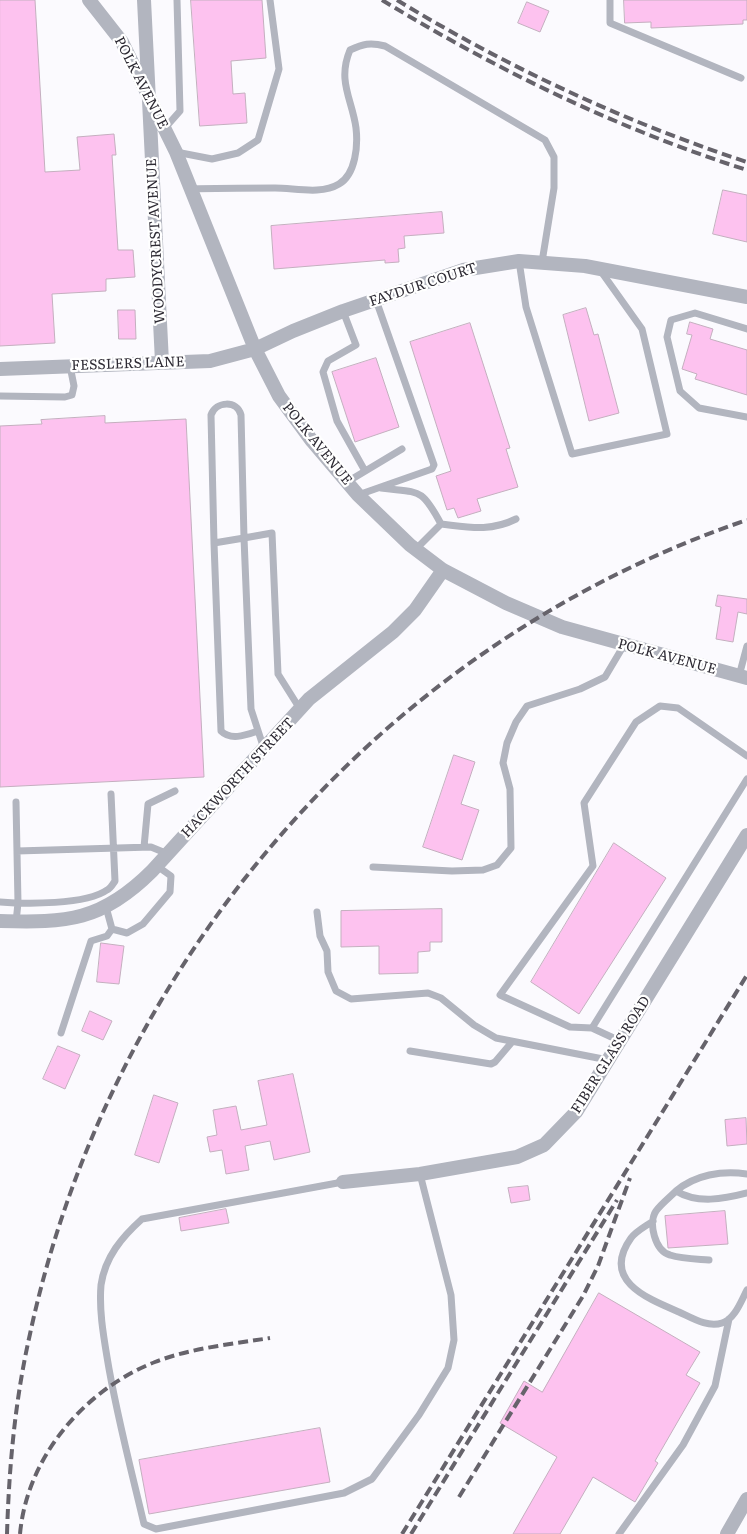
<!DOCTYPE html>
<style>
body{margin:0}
canvas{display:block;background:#fbfafe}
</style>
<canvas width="747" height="1534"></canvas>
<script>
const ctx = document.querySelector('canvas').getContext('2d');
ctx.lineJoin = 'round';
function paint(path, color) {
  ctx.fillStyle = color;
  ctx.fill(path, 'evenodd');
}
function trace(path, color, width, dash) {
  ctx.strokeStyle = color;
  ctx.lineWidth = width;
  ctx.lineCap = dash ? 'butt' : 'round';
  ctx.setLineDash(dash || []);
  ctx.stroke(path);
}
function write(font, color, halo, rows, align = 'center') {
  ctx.font = font + ' Literata,serif';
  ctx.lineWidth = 4.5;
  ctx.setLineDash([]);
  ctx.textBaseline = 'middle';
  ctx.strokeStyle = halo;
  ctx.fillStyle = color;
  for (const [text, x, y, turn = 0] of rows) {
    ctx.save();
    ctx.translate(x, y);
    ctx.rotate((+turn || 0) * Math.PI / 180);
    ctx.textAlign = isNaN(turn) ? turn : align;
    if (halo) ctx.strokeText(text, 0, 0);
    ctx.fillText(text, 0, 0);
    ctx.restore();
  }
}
const building = new Path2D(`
 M0,0h35l10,172 35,-2 -3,-33 37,-3 2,21h-4l6,95h15l2,27 -29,2v12l-54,3 3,49 -55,3z
 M191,0h71l4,58 -35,3 2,33 12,-1 2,30 -47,3z
 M624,0h123v20h-4v4l-92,4v-6l-26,1z
 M527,2l22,9 -9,21 -22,-9z
 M723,190l24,5v47l-34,-8z
 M442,212l2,21 -40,3 1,12 -7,1 1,13 -14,1v-3l-111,9 -3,-43z
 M586,308l8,27 4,-1 21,79 -30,8 -26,-106z
 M118,310h17l1,29h-17z
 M690,322l23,7 -3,10 37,11v45l-52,-16 2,-5 -15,-5 10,-34 -5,-1z
 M470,323l40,125 -4,1 12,38 -41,12 4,12 -23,7 -4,-10 -7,2 -11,-34 15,-5 -41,-129z
 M376,358l23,69 -44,15 -23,-70z
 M105,416v7l81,-4 18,358 -204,10v-361l42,-2 -1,-4z
 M718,595l29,4v15l-9,-2 -5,30 -17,-3 5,-32 -5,-1z
 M454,755l21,7 -14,42 18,6 -17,50 -39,-13z
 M614,843l52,35 -87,136 -48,-32z
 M442,909v33h-12v9l-12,1v21l-39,1v-28l-38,1v-36z
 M101,943l23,3 -5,38 -22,-2z
 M90,1011l22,10 -9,19 -21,-9z
 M58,1046l22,9 -15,34 -22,-10z
 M293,1074l17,78 -36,8 -4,-19 -25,5 4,24 -23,4 -4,-24 -12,2 -3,-15 10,-2 -4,-25 23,-4 5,24 26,-5 -9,-44z
 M154,1095l24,8 -19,60 -24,-8z
 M746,1118l1,26 -20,2 -2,-26z
 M528,1186l2,14 -19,3 -3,-15z
 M226,1209l3,14 -48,8 -2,-13z
 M725,1211l3,33 -60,4 -3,-32z
 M599,1293l101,59 -14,23 14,8 -45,78 3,2 -23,39 -42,-25 -33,57h-47l44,-77 -57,-34 24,-42 18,11z
 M320,1428l10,54 -181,32 -10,-54z`);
paint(building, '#fdc2ef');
trace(building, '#c4afbf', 1);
trace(new Path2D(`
 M610,0v23l131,55
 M165,128l15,-17 -3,-111
 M176,152l36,7 26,-6 20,-13 21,-71 -9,-69
 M191,189c28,-1 56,-1 84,-1 20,0 46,7 64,-4 17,-10 19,-39 17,-56 -4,-29 -19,-47 -6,-78 13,-6 20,-8 35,-4l160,94 9,17v31l-12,74
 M519,261l7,46 46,147 95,-20 -25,-105 -42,-59
 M343,311l13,34 -28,16 -5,11 14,49 28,50
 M747,329l-52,-16 -24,7 -4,17 13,54 19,17 48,9
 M0,396l65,1 7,-2 2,-9 -4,-20
 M347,482l55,-33
 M381,488c39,5 40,-1 60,36l-25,25
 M358,495l74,-26 2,-4 -58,-165
 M441,524c27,3 49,8 75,-5
 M214,543l-3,-128c5,-14 26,-15 30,0l3,123 -30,5 7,188c10,10 25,4 37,0
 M739,676l8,-30
 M264,749l-13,-40 -7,-171 28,-5 6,141 22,35
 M16,802l2,101 -2,19
 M144,847l4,-43 27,-13
 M17,851l134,-4 17,7
 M373,867l79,4 31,-1 14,-5 14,-17 -1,-59 -7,-26 4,-20 9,-21 11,-16 53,-17 25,-12 19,-32
 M0,902c25,2 86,3 107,-12 3,-1 6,-6 8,-9l-4,-87
 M317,912l3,24 7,15 1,21 8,19 15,8 77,-6 13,5 33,27 22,13 112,22
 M112,929l15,4 16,-9 27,-32 1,-16 -14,-10
 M592,1028l155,-249
 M61,1033l30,-92 16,-5 5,-7 -6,-22
 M620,1041l-28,-13 -22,-1 -70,-32 93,-129 -9,-63 52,-81 24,-16 18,2 69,48
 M410,1051l81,13 4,-2 17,-20
 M747,1174c-25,-4 -52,1 -71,17 21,13 48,8 71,2
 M343,1182l-201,37c-20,18 -37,38 -41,66 -2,24 2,48 6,72 9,56 24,112 37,167l12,5 188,-36 28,-14 47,-64 29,-47 6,-28 -3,-45 -31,-121
 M676,1191c-6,6 -15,13 -20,20 -8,12 -1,40 14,44 12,4 26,4 39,5
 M653,1221c-7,5 -17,10 -22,17 -30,42 15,60 48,74 13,6 29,16 43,11 13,-4 19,-22 25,-33
 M619,1534l64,-89 32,-59 14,-67`), '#b2b5bf', 7);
trace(new Path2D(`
 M89,0l33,42 54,110 79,197 24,47 33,45 46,54 52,50 33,25 63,33 56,24 185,51
 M144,0l18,362
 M0,369l210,-8 45,-12 38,-18 50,-20 120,-41 56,-9 66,5 162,31
 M0,921c67,2 102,0 152,-50l157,-172 84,-67 22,-22 28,-40
 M343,1182l77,-8 97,-17 27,-12 32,-33 171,-277
 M727,1534l20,-35`), '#b2b5bf', 14);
trace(new Path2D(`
 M382,0c115,70 236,129 365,170
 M397,0c110,67 228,122 350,162
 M459,1497l124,-201 15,-30 32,-88
 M7,1534c2,-67 8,-134 23,-200 80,-373 354,-691 717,-814
 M20,1534c7,-77 64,-144 135,-172 36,-14 77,-18 115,-24
 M402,1534l345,-559
 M411,1534l206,-334`), '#66636b', 4, [10, 5]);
write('14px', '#2e2b34', '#fff', [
 ["POLK AVENUE",141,83,63],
 ["WOODYCREST AVENUE",156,241,-93],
 ["FAYDUR COURT",423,285,-18],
 ["FESSLERS LANE",128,364,-2],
 ["POLK AVENUE",317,444,51],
 ["POLK AVENUE",667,657,15],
 ["HACKWORTH STREET",238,778,-47],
 ["FIBER GLASS ROAD",611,1055,-58]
]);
</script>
